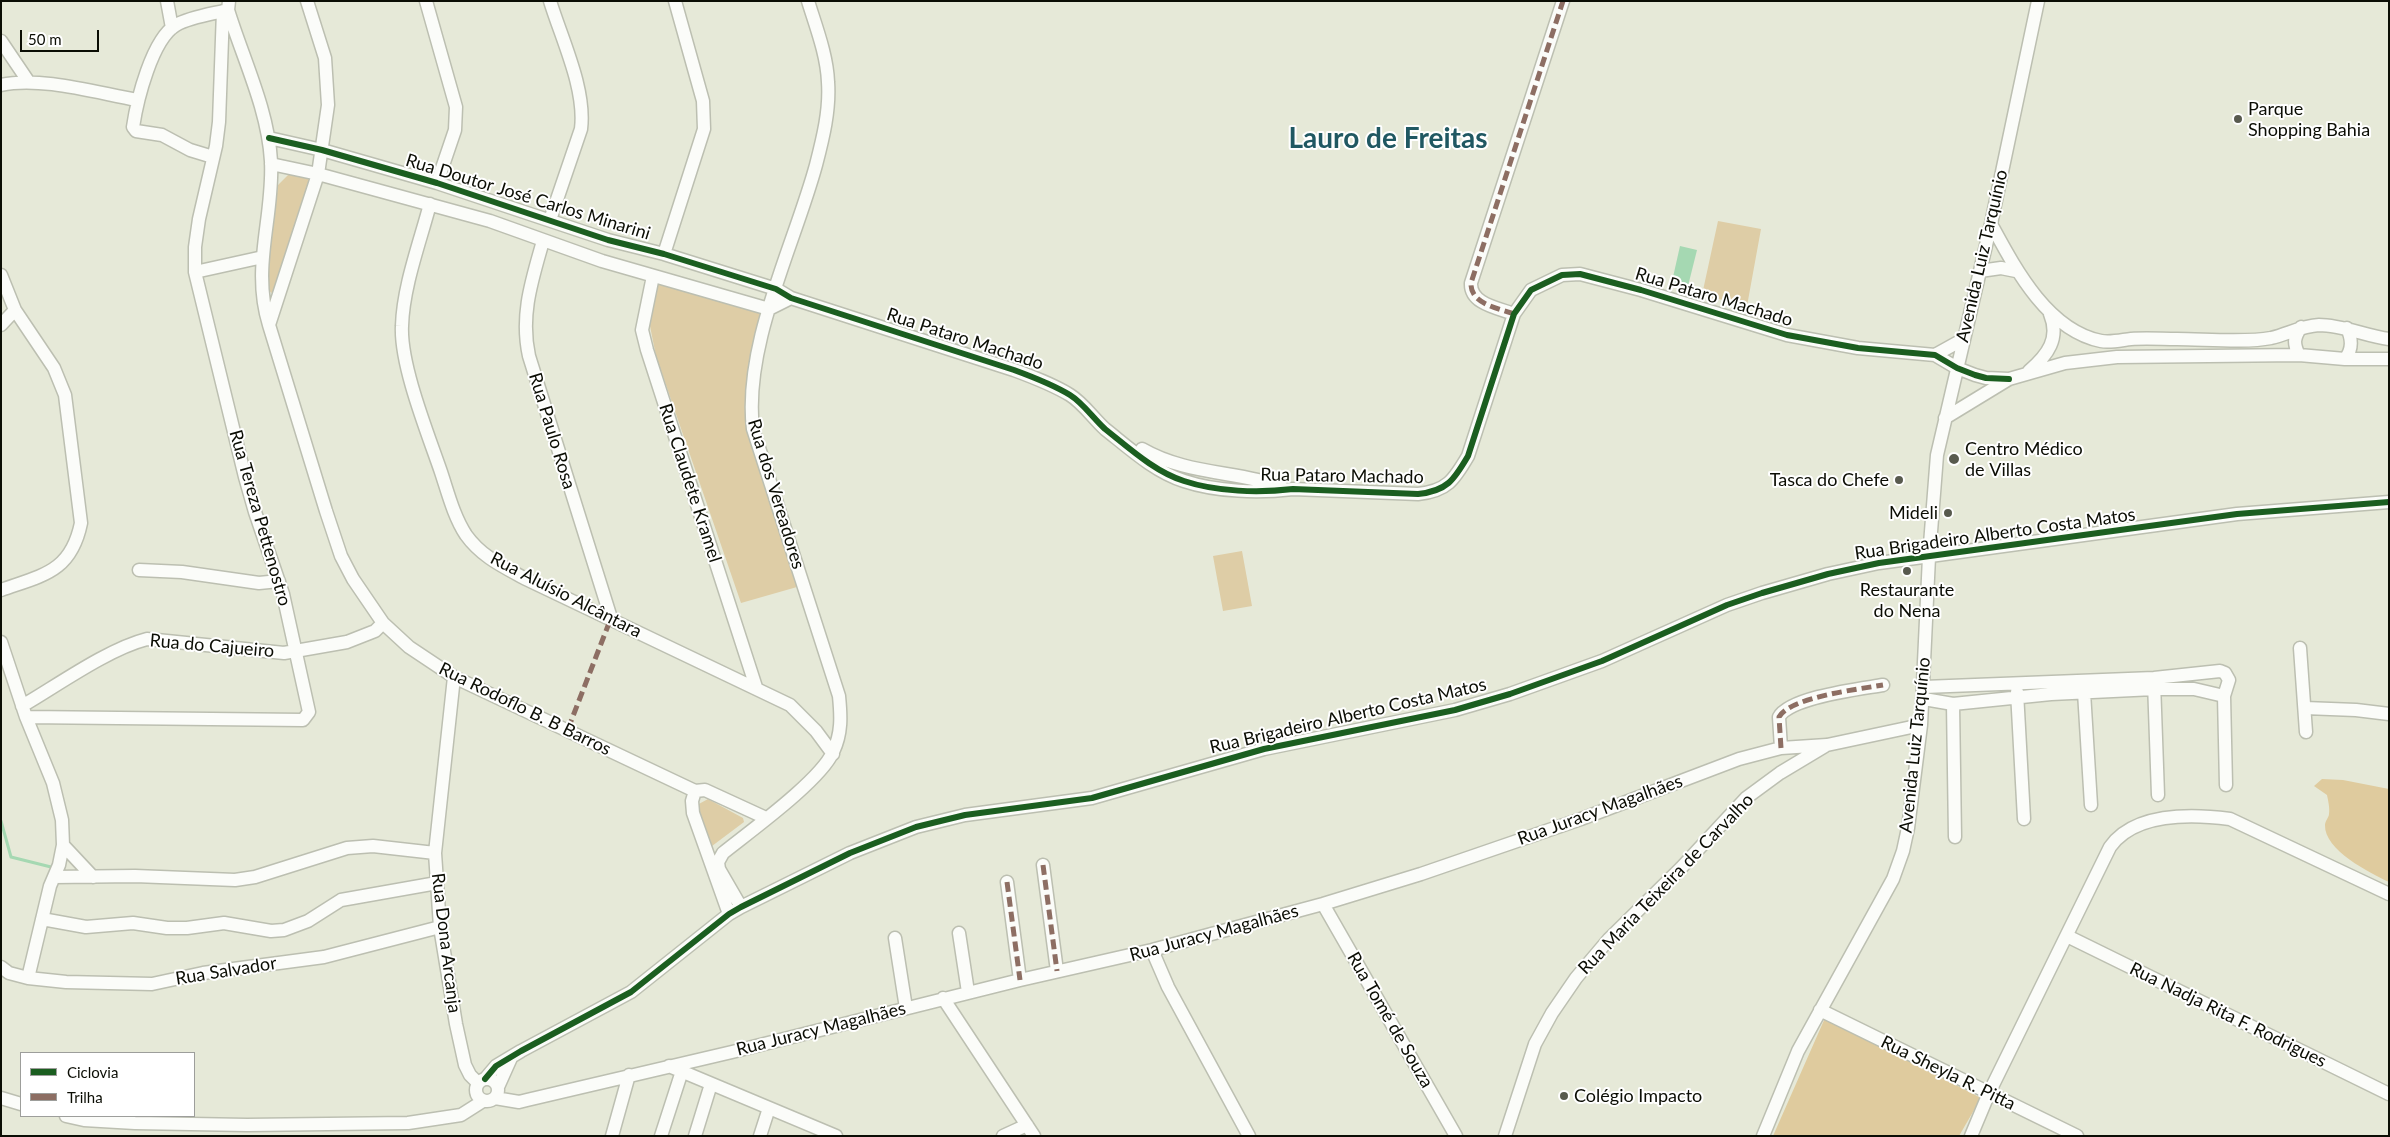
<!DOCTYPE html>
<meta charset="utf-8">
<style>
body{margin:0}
#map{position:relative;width:2390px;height:1137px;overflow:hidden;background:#e6e9d8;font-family:Lato,sans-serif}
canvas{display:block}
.frame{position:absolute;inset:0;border:2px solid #0b0d04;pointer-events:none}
.legend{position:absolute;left:20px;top:1052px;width:175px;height:65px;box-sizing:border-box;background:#fff;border:1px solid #9d9e9b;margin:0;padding:6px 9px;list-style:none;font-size:15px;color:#0b0d04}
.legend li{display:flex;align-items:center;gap:10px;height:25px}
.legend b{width:25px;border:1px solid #9d9e9b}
.scale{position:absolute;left:20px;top:30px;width:79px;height:22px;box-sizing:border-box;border:2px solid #0b0d04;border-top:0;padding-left:6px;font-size:15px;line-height:18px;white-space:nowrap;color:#0b0d04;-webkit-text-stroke:4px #fff;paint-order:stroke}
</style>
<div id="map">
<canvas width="2390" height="1137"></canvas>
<div class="frame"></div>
<ul class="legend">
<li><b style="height:6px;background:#1b5e20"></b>Ciclovia</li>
<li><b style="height:6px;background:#8d6e63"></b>Trilha</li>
</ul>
<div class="scale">50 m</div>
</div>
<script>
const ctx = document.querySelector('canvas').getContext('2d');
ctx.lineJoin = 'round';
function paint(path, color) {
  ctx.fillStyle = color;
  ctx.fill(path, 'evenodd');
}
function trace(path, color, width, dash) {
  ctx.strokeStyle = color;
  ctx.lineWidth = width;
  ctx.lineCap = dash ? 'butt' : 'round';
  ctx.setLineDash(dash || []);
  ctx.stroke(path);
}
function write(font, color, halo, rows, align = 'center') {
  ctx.font = font + ' Lato,sans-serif';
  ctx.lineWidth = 4;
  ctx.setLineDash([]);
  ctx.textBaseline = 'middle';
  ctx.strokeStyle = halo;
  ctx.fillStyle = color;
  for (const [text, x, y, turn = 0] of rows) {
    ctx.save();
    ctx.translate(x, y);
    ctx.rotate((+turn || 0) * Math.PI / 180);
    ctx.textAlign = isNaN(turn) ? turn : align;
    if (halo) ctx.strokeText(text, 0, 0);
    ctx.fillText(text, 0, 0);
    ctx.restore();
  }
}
paint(new Path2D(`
 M291,172l21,4 -37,119 -6,-4 -3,-9 12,-97z
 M1718,221l43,8 -14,77 -45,-11z
 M651,276l112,35 -18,87 3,30 18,45 31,114 -56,16 -85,-247 -8,-40z
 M1242,551l10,55 -29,5 -10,-55z
 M708,799l35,19 1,4 -32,24 -15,-41z`), '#decda6');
paint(new Path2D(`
 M2322,779l21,1 46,9v93c-19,-9 -65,-32 -64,-57 0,-4 4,-8 4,-11 1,-6 -1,-14 -2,-19l-13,-9z
 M1825,1018l156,80 -22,38h-186z`), '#dfcb9e');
paint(new Path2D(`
 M1680,246l17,4 -10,40 -16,-4z`), '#a5d8b2');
trace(new Path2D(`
 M1,821l10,36 44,11`), '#a5d8b2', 3);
const minor = new Path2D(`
 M167,1l5,27
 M229,1l-1,9c15,49 40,99 43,151 3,56 -20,106 -2,164
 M307,1l18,57 3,47 -10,69 -49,151 57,186 15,45 12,23 30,44 26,24 45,30 241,114
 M426,1l30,106 -1,23 -18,53
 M550,1c12,39 36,88 31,128l-31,91
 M1,41l27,40
 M1,85c39,-9 96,8 136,15
 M269,138l53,12 115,33 171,57 56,14 112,35 15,9 223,72c19,7 38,14 56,25 13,8 23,23 35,34 24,19 50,43 79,52 33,11 75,12 109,8l125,5c29,-3 36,-14 50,-38l46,-142 17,-24 31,-15 18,-1 61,16 146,45 71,13 77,7 22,13 18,7 11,3 23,1
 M213,157l-23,-7 -28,-15 -26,-4 -3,-4c4,-27 19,-88 43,-102 14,-8 36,-11 52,-15
 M271,164l47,10 172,47 112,40 167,48 22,-11
 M430,204c-10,38 -27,83 -28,122 -2,39 26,108 39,146 7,21 13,45 25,63 15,21 36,31 58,43l266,127 26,26 17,23
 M1991,224c24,44 56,106 110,117 9,2 21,-1 30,-2 15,-1 31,0 46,0 27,0 68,4 94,-1 17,-4 30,-12 48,-13 24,0 46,11 70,14
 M543,241c-11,39 -23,74 -14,115l82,262
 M664,254l40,-125 -1,-28 -28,-100
 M1980,271l21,-3 15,3
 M195,272l68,-15
 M1,275l14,35 39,58 11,27 16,128c-10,49 -38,52 -80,67
 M653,276l-11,54 5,20 109,337
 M1514,314c-16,-6 -44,-10 -43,-31l92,-282
 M1,325l14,-15
 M1935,355l27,-15
 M2299,355c-6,-12 -5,-17 2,-28
 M2345,359c8,-10 7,-20 2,-31
 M2029,371c19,-16 31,-33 21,-57
 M1945,418l64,-39 56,-16 52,-6 182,-2 46,4h44
 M1142,449c43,25 92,22 139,37
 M139,570l43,2 77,11 20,-2
 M1,642l25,75 27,66 9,37 1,25 -4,20 -9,21 -22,92
 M2300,648l6,84
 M454,677l-19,176 5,74 16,97 9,41 5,10 8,8
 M2154,682l4,113
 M1924,687l230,-9 66,-7 5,2 4,7 -5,16 2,89
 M2017,692l7,127
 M2084,692l7,113
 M1924,699l29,5 98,-10 103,-5h40l30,7
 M1953,704l2,133
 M22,706c36,-21 86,-57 125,-67l137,14 63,-11 28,-11 8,-8
 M2305,708l51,2 33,4
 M26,717l277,3 6,-8 -26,-118 -28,-82 -10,-35 -50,-205v-25l4,-28 17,-73 3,-24 4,-111
 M1781,748l-2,-31c11,-20 81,-28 104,-32
 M695,791l-3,10 1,12 36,101
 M695,791l10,-1 61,28
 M63,845l30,32
 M1043,865l14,106
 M54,877l81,-1 100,4 20,-3 92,-29 26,-2 62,7
 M1007,882l13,98
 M1323,904l133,232
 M741,907l-22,-38 -1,-7 5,-9c26,-21 97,-72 110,-101 9,-19 8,-36 6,-56l-86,-267c-10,-84 41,-183 63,-264 7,-27 14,-55 12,-83 -1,-27 -12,-55 -20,-81
 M42,919l44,8 47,-4 34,5h20l37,-5 47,8 13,-1 24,-9 33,-21 96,-17
 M959,933l9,59
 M2067,936l322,158
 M895,938l11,70
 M1152,950l16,37 81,149
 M1,967l8,6 19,5 38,4 86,2 51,-11 121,-16 116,-30
 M943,998l91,138
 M1820,1010l257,126
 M669,1066l167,70
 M476 1090a11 11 0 1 1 22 0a11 11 0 1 1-22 0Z
 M485,1079l11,-13 25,-15 110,-59 98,-78 12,-7 109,-54 66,-26 49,-12 127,-17 172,-49 191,-39 55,-16 92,-33 125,-56 35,-12 66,-19 51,-11 358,-49 152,-12
 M498,1087l13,-29
 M1,1098l20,6
 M495,1098l24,4 8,-2 205,-48 288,-72 132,-30 171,-46 98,-30 160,-55 158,-60 42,-11 46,-3 94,-20
 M66,1116l18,4 51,3 112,2 161,-2 53,-8 22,-14
 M612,1136l17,-61
 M661,1136l21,-65
 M695,1136l16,-52
 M760,1136l9,-28
 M1003,1136l24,-11
 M1505,1136l30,-92 17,-31 24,-35 33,-39 72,-71 65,-70 34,-25 45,-27
 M1763,1136l35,-85 95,-172 10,-28 5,-23 13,-103 8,-168 8,-102 54,-231 47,-223
 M1971,1136l18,-43 121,-246c25,-35 81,-33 120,-28l159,75`);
trace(minor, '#bcbfb1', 15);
trace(minor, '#fbfcf9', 12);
trace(new Path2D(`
 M1514,314c-16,-6 -44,-10 -43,-31l92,-282
 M568,729l43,-111
 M1781,748l-2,-31c11,-20 81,-28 104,-32
 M1043,865l14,106
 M1007,882l13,98`), '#8d6e63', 5, [10, 5]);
trace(new Path2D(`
 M269,138l53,12 115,33 171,57 56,14 112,35 15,9 223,72c19,7 38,14 56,25 13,8 23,23 35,34 24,19 50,43 79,52 33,11 75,12 109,8l125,5c29,-3 36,-14 50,-38l46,-142 17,-24 31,-15 18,-1 61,16 146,45 71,13 77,7 22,13 18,7 11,3 23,1
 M485,1079l11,-13 25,-15 110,-59 98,-78 12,-7 109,-54 66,-26 49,-12 127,-17 172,-49 191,-39 55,-16 92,-33 125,-56 35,-12 66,-19 51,-11 358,-49 152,-12`), '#1b5e20', 6);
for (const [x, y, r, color] of [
 [2238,119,5,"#585a4e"],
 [1954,459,6,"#585a4e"],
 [1899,480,5,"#585a4e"],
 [1948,513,5,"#585a4e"],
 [1907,571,5,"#585a4e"],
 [1564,1096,5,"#585a4e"]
]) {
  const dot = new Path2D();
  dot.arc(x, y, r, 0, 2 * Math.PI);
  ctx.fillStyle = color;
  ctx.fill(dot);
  trace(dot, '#fff', 2);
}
write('18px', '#0b0d04', '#fff', [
 ["Parque",2248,109],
 ["Shopping Bahia",2248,130],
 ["Centro Médico",1965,449],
 ["de Villas",1965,470],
 ["Tasca do Chefe",1889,480,"right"],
 ["Mideli",1938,513,"right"],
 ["Restaurante",1907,590,"center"],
 ["do Nena",1907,611,"center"],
 ["Colégio Impacto",1574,1096]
], 'left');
write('18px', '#0b0d04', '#fff', [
 ["Rua Doutor José Carlos Minarini",528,197,17],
 ["Avenida Luiz Tarquínio",1982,256,-77],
 ["Rua Pataro Machado",1714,297,17],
 ["Rua Pataro Machado",965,339,18],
 ["Rua Paulo Rosa",552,431,73],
 ["Rua Pataro Machado",1342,476,1],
 ["Rua Claudete Kramel",690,483,72],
 ["Rua dos Vereadores",776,494,73],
 ["Rua Tereza Pettenostro",260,518,74],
 ["Rua Brigadeiro Alberto Costa Matos",1995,534,-8],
 ["Rua Aluísio Alcântara",566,595,27],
 ["Rua do Cajueiro",212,646,5],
 ["Rua Rodoflo B. B Barros",525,709,26],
 ["Rua Brigadeiro Alberto Costa Matos",1348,716,-13],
 ["Avenida Luiz Tarquínio",1915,745,-84],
 ["Rua Juracy Magalhães",1600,810,-20],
 ["Rua Maria Teixeira de Carvalho",1666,884,-46],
 ["Rua Juracy Magalhães",1214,933,-15],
 ["Rua Dona Arcanja",446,943,83],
 ["Rua Salvador",226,971,-9],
 ["Rua Nadja Rita F. Rodrigues",2228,1015,26],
 ["Rua Tomé de Souza",1390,1020,60],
 ["Rua Juracy Magalhães",821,1029,-14],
 ["Rua Sheyla R. Pitta",1948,1073,26]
]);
write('bold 28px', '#205862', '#fff', [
 ["Lauro de Freitas",1388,139]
]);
</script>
